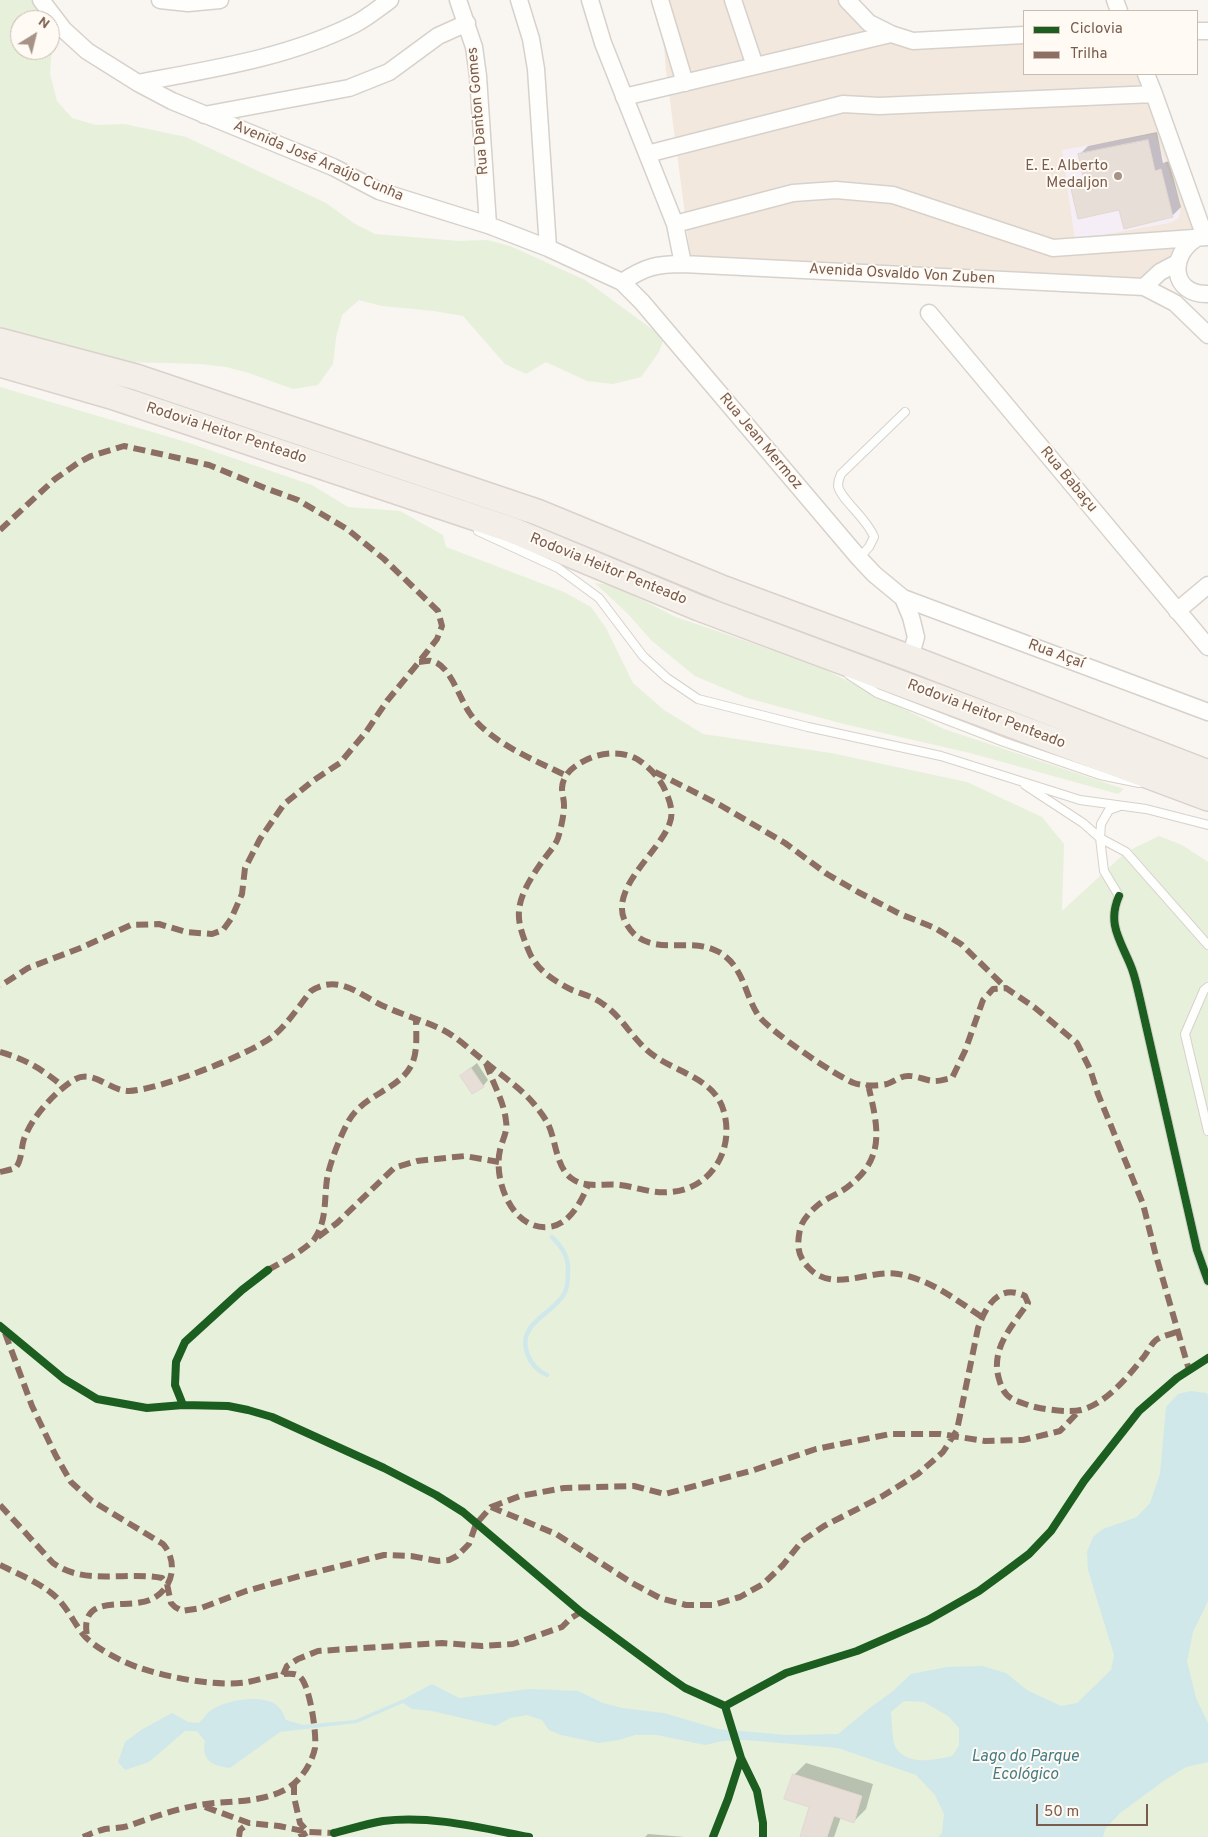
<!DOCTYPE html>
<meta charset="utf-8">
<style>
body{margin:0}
#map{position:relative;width:1208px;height:1837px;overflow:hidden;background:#f9f5f0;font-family:Overpass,sans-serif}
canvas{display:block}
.legend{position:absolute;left:1023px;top:10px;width:175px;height:65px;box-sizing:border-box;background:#fffaf3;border:1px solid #cabbb1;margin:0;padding:6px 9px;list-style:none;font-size:15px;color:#7a5c4d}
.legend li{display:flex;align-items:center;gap:10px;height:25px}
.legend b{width:25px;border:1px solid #cabbb1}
.north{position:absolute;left:10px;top:10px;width:50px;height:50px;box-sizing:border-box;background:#fffaf3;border:1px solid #cabbb1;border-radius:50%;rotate:36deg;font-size:14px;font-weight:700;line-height:20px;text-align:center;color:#7a5c4d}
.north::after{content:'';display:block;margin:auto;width:18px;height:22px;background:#a69286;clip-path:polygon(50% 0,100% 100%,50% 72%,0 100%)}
.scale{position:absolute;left:1036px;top:1804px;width:112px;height:22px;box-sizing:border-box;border:2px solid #7a5c4d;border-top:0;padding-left:6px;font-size:15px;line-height:18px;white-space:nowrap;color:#7a5c4d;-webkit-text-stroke:4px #fffaf3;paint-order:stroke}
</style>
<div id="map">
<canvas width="1208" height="1837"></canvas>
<ul class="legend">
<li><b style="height:6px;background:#1b5e20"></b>Ciclovia</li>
<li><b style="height:6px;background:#8d6e63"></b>Trilha</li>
</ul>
<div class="north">N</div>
<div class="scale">50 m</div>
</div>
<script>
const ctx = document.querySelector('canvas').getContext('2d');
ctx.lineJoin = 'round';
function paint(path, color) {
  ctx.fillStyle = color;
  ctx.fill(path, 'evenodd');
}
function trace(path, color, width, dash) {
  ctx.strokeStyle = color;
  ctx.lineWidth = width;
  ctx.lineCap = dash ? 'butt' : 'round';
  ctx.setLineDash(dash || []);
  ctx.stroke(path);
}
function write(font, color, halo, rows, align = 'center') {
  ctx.font = font + ' Overpass,sans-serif';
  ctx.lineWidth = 4;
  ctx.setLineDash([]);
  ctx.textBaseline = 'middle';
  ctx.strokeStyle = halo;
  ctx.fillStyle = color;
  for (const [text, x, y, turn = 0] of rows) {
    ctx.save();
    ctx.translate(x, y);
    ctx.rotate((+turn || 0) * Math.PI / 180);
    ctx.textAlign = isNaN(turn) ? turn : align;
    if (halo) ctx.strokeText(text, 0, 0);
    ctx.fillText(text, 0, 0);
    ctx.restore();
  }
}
paint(new Path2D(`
 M660,0h190l51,45 123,-8v37h115l58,160 -54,49 -452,-23 -25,-190z`), '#f2e8de');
paint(new Path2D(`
 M1155,134l25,68v11l-2,6 -9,4 -94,17 -13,-90z`), '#f6eef6');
paint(new Path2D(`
 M0,0h40l14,16 -4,58 7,27 15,17 24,7 28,-1 62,13 140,66 29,21 20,10 84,7 28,-1 23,6 75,34 79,58 -5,14 -18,25 -28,7 -26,-3 -41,-19 -20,12 -21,-10 -42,-48 -29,-5 -52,-5 -23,-6 -17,15 -6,23 -3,26 -15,21 -25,4 -44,-16 -23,-6 -26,-3 -147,-4 -29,-22 -24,-11zM20,20h30v30h-30z
 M0,387l186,55 126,43 36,22 52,4 43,24 3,12 118,45 27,15 15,21 27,55 31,27 39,24 128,19 136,29 75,35 22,27 -2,67 64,-59 33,-16 23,9 26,17v975h-1208z
 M595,583l17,2 64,32 140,48 128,64 180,60 -6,5 -148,-41 -126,-29 -97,-26 -52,-22 -43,-35 -24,-27z`), '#e7f0db');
paint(new Path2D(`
 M1191,1391l15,2 2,2v206l-15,31 -6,29 9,37 12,25v39l-22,5 -21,13 -45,33 -15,16 -2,8h-165l4,-4 2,-19 -9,-19 -19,-20 -78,-27 -93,-8 -22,1 -18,4 -48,-10h-22l-16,5 -20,3 -38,-8 -12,-5 -7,-10 -15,-5 -17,3 -14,8 -64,-15 -20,-2 -9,-6 -46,20 -77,9 -50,36c-17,-2 -29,-7 -25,-27l-8,-10h-12l-36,31 -24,8 -7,-8 7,-20 16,-12 31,-17 16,9 11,1c4,-4 7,-9 11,-12 13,-11 50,-17 65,-7 6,4 8,9 11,16l17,5 52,-5 49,-21 28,-15 27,14 71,-9 48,2 25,12 19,5 42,5 54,16 69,6 51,-1 33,-27 21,-15 19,-18 36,-7 35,-1 24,7 21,17 34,16 16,-3 34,-33 3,-15 -26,-85 -1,-18 6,-15 10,-8 34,-12 13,-14 10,-29 6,-67 12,-13zM904,1701l20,1 24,14 11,12v18l-7,10c-17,4 -44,10 -56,-8 -4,-7 -4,-27 -5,-36z`), '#d0e8ea');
paint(new Path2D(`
 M1157,132l6,31 6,-2 12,46 -9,9 -52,-7 -48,-20 9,-8 4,-1 -6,-25 9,-9z
 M477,1063l11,17 -5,6 -22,-10z
 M806,1763l67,21 -7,25 -12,12 -13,-4 -7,20h-33l10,-30 -17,-32z
 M648,1834l37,3h-40z`), '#0003');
trace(new Path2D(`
 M547,1375c-10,-4 -16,-11 -20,-22 -10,-30 25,-38 37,-59 4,-6 4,-15 4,-22 1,-15 -6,-25 -16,-35`), '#d0e8ea', 4.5);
const building = new Path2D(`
 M1148,140l7,31 6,-2 12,48 -49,12 -5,-19 -41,9 -7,-30 14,-3 -7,-32z
 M471,1068l13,19 -12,7 -12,-18z
 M793,1774l69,22 -8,27 -20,-7 -7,21h-27l9,-30 -25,-8z`);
paint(building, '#e6ded7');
trace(building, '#e2d8d2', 1);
const service = new Path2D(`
 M478,531l80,37 41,30 44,58 24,22 31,21 110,28 133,29 139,44 66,9 62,16
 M859,558l10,-11 5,-10c-7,-19 -33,-37 -36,-51 0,-4 1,-8 3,-12l64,-62
 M849,675l28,18 127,49 96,33 39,8
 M1025,785l58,38 17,15 26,14 82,93
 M1120,806l-11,4 -8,14 -1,14 4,33 15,25c-12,27 1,44 11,68 5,11 7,23 10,35l57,251 11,31
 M1208,987l-4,3 -19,44 23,97`);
const minor = new Path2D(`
 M41,0l23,30 23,21 51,32 34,18 161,66 46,24 109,34 60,23 74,34 20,20 217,256 15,16 29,24 305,114
 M160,0l28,3 32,-3
 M458,0l16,47 4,29 10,149
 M519,0l12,39 5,30 12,179
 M590,0l13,43 72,181 8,40
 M660,0l25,83
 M733,0l22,66
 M847,0l22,23 22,11 22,7 111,-6
 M1115,0l4,11
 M1197,31h11
 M1146,74l8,20 51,143
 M138,83c74,-14 149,-25 217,-59 12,-6 24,-16 35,-24
 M624,97l267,-63
 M204,115l145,-27 40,-16 49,-36 29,-13
 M647,154l196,-50 36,2 275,-12
 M675,224l118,-31 43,-3 57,5 160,53 155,-11
 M1197,238c-29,17 -26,57 11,56
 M622,282c23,-15 34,-18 61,-18l461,23 31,16 33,32
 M1144,287l16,-15 17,-9
 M929,313l279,334
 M903,598l8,19 5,20 -6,21
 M1177,611l31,-26`);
const primary = new Path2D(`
 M0,341l136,36 401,135 187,77 186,69 298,115
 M0,364l111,32 401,134 187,78 509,190`);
trace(service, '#d7d1cb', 10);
trace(minor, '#d7d1cb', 19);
trace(primary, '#dad1cc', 28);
trace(service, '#fefefd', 8);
trace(minor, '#fefefd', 16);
trace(primary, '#f3eee8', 25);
trace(new Path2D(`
 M0,530l55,-51 23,-16 13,-7 33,-10 41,9 44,10 56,23 33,12 49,29 37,30 54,52 4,15 -5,13 -18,23 -32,39 -21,31 -26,31 -26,17 -30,24 -24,35 -15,29 -3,26 -11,25 -8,11 -11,4 -26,-2 -27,-8 -28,1 -48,22 -55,21 -28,18
 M419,662c4,0 9,-2 12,-1 19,2 29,40 40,54 19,27 65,46 94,60
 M655,772l65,33 65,38 42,31 31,18 42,22 35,14 26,16 45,44
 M0,1052c28,8 43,18 65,36
 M486,1063c6,19 18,38 20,58 2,11 -4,19 -6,29 -7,30 12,80 48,77 20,-1 33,-24 40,-42
 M868,1084c9,40 19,72 -18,101 -9,8 -22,12 -32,20 -7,6 -16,15 -18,24 -3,16 -3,26 8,38 24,27 60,2 90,7 32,5 58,26 84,43
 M0,1172c4,-1 11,-2 15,-4 7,-6 6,-21 9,-29 8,-22 29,-45 48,-58 21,-14 36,10 57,10 30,-1 119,-36 143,-54 15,-12 27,-31 39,-46 30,-19 51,7 77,17 18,8 37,13 55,22 14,7 27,20 40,30 16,14 37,27 51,44 5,6 11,14 14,20 8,16 8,43 23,54 14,11 32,5 49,7 16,2 33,9 50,7 43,-3 67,-46 52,-86 -11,-27 -44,-34 -66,-49 -22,-14 -32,-39 -53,-53 -9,-7 -21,-10 -31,-14 -14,-7 -31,-17 -39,-31 -3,-4 -5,-10 -7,-15 -4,-10 -8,-22 -7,-33 1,-18 15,-38 25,-52 5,-7 11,-13 14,-21 3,-10 6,-23 6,-33 0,-6 -2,-11 -2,-17 1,-15 13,-23 26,-29 15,-7 35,-8 49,0 11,7 23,19 28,31 4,9 9,21 5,32 -9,30 -65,68 -43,103 21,35 63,10 92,27 25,15 25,41 39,63 10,15 78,61 96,68 8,3 24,3 33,1 9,-3 14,-9 23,-8 8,0 17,5 25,5 5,0 11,-2 17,-3l13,-27 18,-51 10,-11 13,-1 28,19 43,36 13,26 8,25 45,110 12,48 34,118
 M318,1237l19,-14 57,-55 23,-7 48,-5 34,6
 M268,1270c11,-6 42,-23 47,-32 12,-18 9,-38 12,-59 3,-17 13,-42 21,-57 15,-28 52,-32 64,-58 6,-13 4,-32 4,-46
 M5,1333l27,73 24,50 15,26 21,19 71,43c15,17 11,44 -11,55 -23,12 -73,-8 -65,37
 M0,1505l53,58c32,23 73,8 109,15l5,6 4,19 4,4 7,4 19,-3 45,-17 54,-15 84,-21 27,1 27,5 11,-1 8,-4 12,-12 7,-20 15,-17 65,27 76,49 28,15 26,7h27l27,-8 23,-13 20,-19 19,-24 22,-15 57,-29 37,-23 25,-22 14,-22 21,-102c8,-22 21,-45 47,-32l3,7c-16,23 -38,46 -29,76 5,18 11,20 29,26 11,4 41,8 53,5 24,-6 46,-32 61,-51 5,-5 8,-14 14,-19 5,-4 15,-6 21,-8
 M491,1507l29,-11 44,-8 70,-2 31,8 89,-24 62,-21 74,-15h50l45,7 38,-1 37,-9 20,-21
 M0,1565c16,8 36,16 50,27 15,11 21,26 32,41 10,14 42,30 58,35 31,10 76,19 108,14 12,-2 42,-13 51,-6 11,7 18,60 16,72 -3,15 -14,32 -27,40 -26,16 -60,12 -89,17 -23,4 -46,12 -68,20 -8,3 -18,3 -26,4 -8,2 -15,5 -22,8
 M283,1675l4,-9 11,-7 20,-8 124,-8 40,3 31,-2 49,-17 9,-9 10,-6
 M294,1783v14l6,26 8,9 -9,5
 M205,1807l44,16 30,3 29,6 26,1
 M239,1837l1,-7 9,-7`), '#8d6e63', 6, [12, 6]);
trace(new Path2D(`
 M1119,896c-12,27 1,44 11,68 5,11 7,23 10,35l57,251 11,31
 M0,1326l64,53 33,20 50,9 36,-3 45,1 20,4 24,7 112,51 52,27 27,17 118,100 88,65 16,11 40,18
 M183,1405l-8,-20 1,-23 9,-20 57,-52 26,-20
 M334,1833c16,-4 32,-9 49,-12 48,-6 99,7 146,16
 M713,1837l15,-38 13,-41
 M763,1837v-14l-6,-32 -16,-33 -16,-52 61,-33 71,-22 71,-31 51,-29 26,-19 24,-18 22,-23 33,-50 55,-70 38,-33 31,-20`), '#1b5e20', 8);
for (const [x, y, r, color] of [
 [1118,176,5,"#a69286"]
]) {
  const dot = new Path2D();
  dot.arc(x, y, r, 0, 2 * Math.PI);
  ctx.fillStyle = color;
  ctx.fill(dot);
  trace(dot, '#fffaf3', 2);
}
write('15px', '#7a5c4d', '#fffaf3', [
 ["Rua Danton Gomes",479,111,-95],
 ["Avenida José Araújo Cunha",318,162,23],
 ["Avenida Osvaldo Von Zuben",902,275,3],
 ["Rodovia Heitor Penteado",226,434,18],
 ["Rua Jean Mermoz",760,442,50],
 ["Rua Babaçu",1068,480,50],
 ["Rodovia Heitor Penteado",608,570,22],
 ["Rua Açaí",1056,655,20],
 ["Rodovia Heitor Penteado",986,715,21]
]);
write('15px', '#7a5c4d', '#fffaf3', [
 ["E. E. Alberto",1108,167],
 ["Medaljon",1108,184]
], 'right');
write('italic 16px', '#437c86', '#fffaf3', [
 ["Lago do Parque",1025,1758],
 ["Ecológico",1025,1776]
]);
</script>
